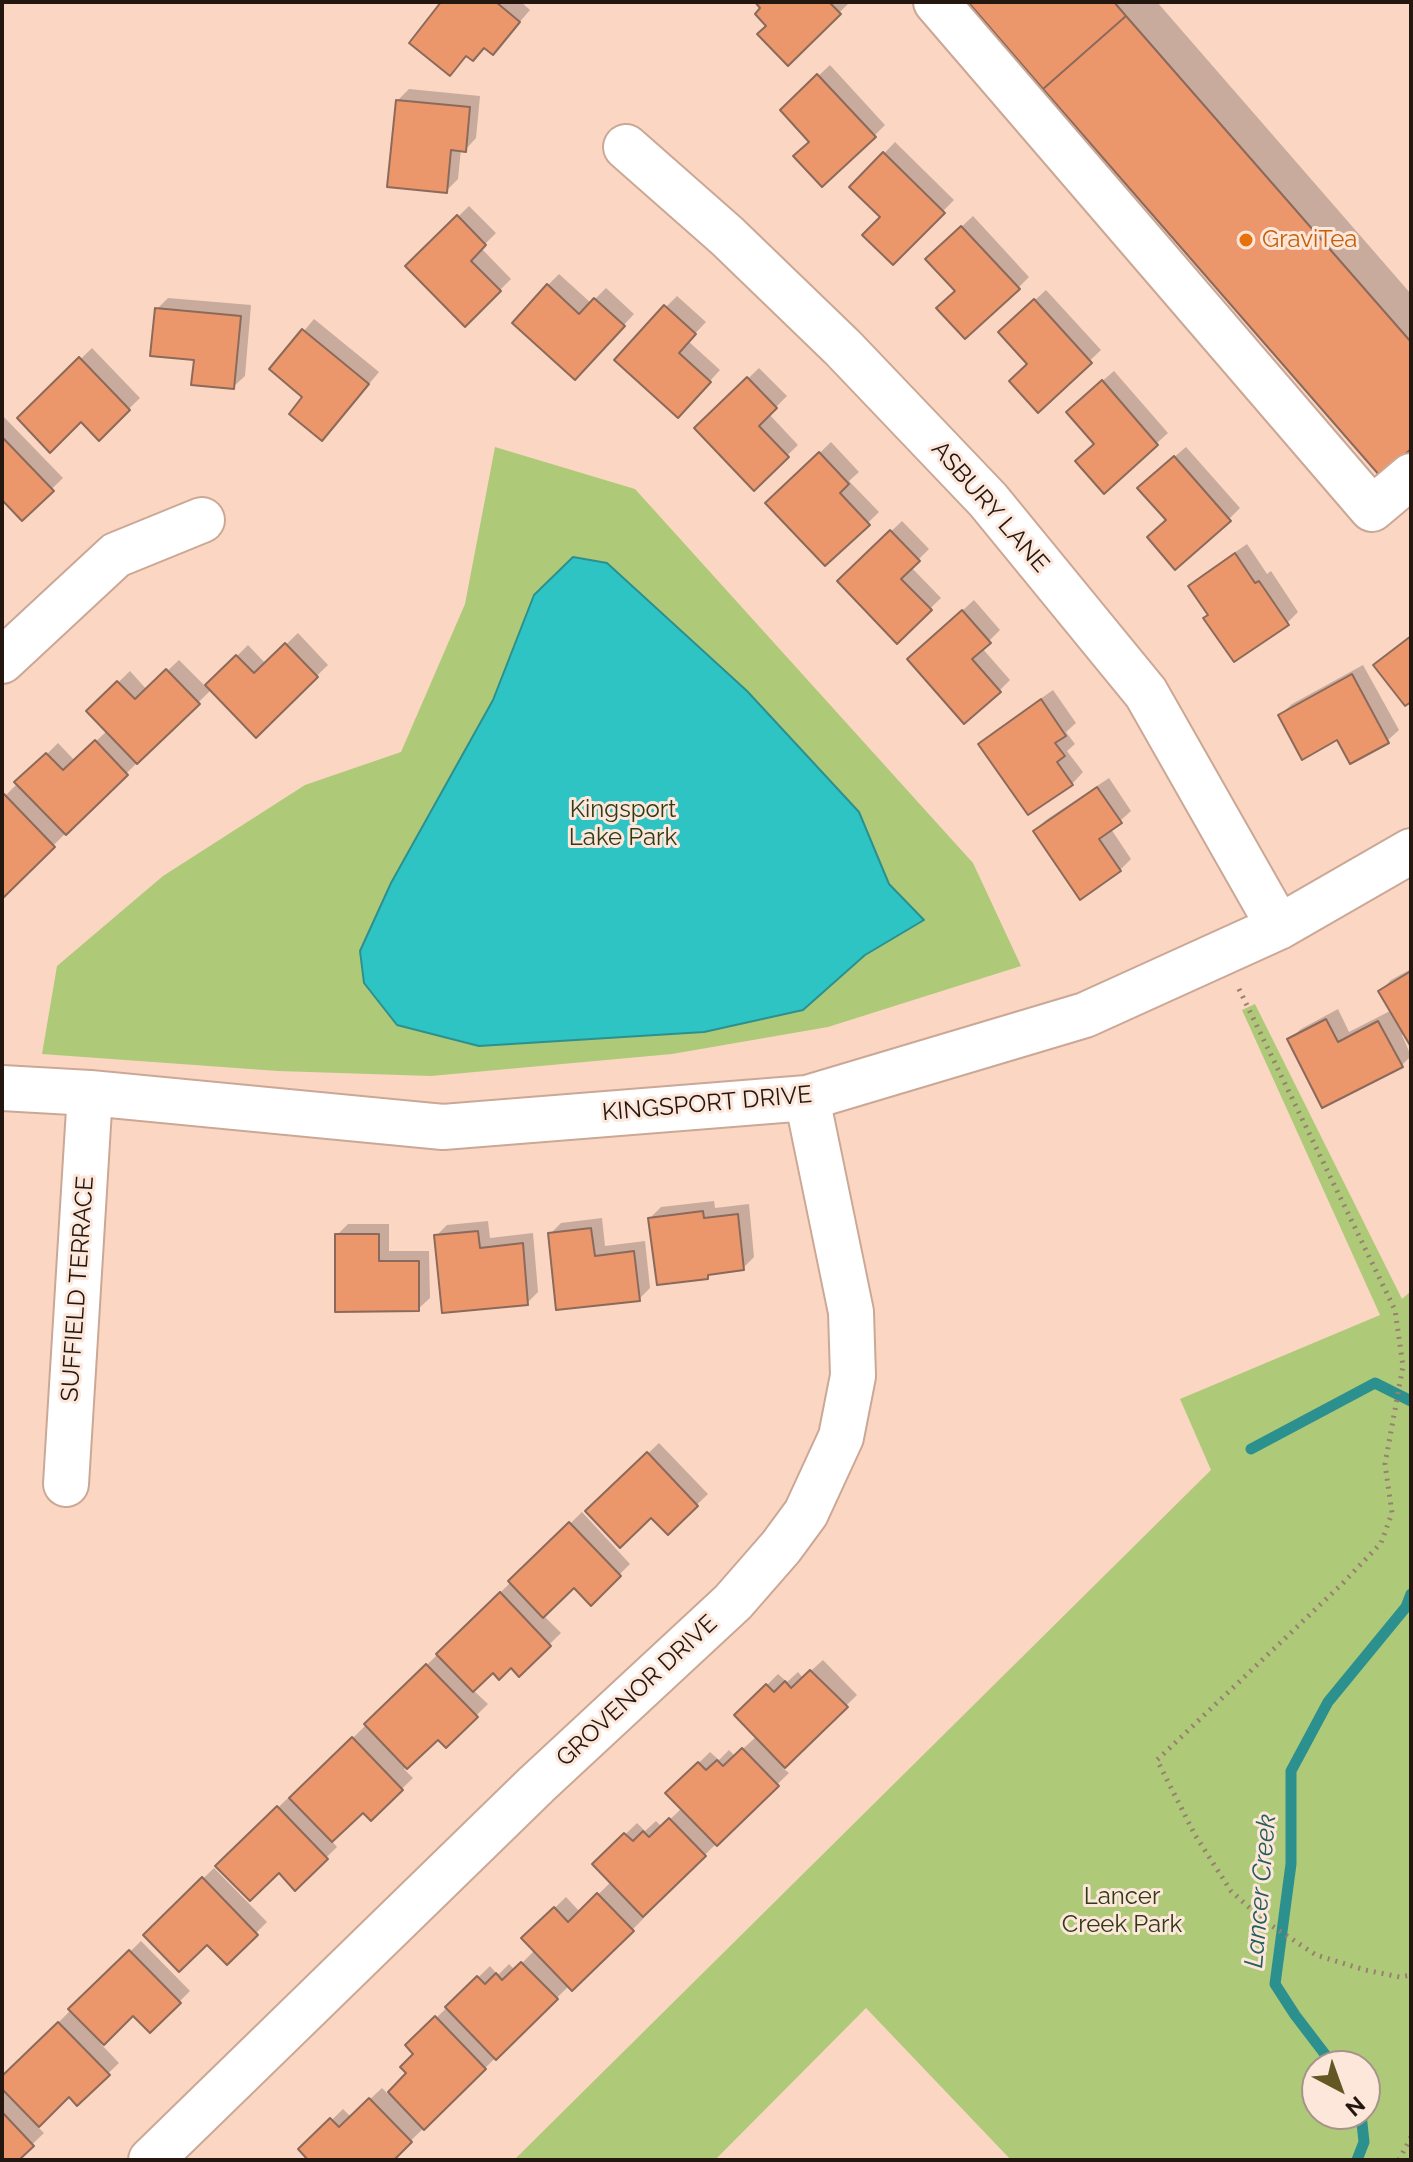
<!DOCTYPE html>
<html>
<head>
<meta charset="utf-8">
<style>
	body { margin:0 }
	#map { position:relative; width:1413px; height:2162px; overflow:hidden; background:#fbd6c3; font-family:Raleway,sans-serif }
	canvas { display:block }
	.frame { position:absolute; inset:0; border:4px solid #241710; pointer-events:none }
	.north { position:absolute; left:1301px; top:2050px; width:80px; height:80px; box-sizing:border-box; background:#fde7db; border:2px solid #a6948a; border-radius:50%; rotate:139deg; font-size:22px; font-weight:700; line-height:32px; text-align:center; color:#241710 }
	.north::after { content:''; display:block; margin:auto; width:28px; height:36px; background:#635824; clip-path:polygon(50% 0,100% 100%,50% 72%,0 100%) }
</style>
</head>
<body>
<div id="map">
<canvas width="1413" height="2162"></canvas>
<div class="frame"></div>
<div class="north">N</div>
</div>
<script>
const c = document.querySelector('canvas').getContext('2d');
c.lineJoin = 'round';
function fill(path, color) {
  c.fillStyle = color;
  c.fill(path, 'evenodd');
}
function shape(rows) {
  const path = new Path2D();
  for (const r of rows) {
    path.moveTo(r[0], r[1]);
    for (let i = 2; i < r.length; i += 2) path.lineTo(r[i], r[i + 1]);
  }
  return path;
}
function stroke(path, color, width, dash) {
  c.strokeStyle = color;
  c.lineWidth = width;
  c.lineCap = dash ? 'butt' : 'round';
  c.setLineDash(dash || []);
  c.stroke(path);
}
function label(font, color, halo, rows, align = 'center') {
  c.font = font + ' Raleway,sans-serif';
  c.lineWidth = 6;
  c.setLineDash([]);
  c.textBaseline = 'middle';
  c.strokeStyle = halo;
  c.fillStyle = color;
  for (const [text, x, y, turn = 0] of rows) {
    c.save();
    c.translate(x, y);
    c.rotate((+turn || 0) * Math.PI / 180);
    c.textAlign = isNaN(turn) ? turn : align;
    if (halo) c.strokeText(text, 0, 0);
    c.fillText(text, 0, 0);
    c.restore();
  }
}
fill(shape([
	[495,447,635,489,973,863,1021,966,828,1027,672,1054,431,1076,278,1071,42,1054,57,966,163,876,305,785,401,752,465,604],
	[1255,1004,1402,1299,1411,1291,1411,2160,1011,2160,866,2008,715,2160,514,2160,1211,1470,1180,1399,1380,1315,1242,1010],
	[1317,2066,1365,2066,1365,2114,1317,2114]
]), '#aeca79');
const water = shape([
	[573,557,607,563,747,691,859,812,889,884,924,920,865,955,803,1010,704,1032,479,1046,397,1025,364,983,360,951,391,883,493,700,534,595,573,557]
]);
fill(water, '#2fc4c4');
stroke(water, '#2c908e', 2);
fill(shape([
	[444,2,521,2,530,10,493,53,484,46,468,54,450,74],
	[758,2,850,2,788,63,769,25,763,8],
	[972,2,1157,2,1411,294,1411,446],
	[830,65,885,125,874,136,812,141,782,110],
	[409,89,480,96,476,138,465,150,461,149,458,179,446,191,398,100],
	[895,142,954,200,893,262,883,217,852,187],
	[469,206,496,233,481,248,511,279,465,325,408,266],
	[973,216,1029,277,1018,288,957,290,939,248],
	[559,274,591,303,606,288,634,314,586,366,548,285],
	[1046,290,1101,350,1038,410,1030,364,1012,321],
	[677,296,706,322,688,341,720,370,689,404,666,307],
	[168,298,251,305,245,376,233,387,196,358,157,309],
	[314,319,379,372,333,427,305,397,272,369],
	[92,348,140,398,99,438,81,419,20,418],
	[759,368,787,396,769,414,798,445,754,488,697,428],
	[1114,371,1168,433,1104,491,1096,444,1079,401],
	[2,415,63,478,22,518,2,498],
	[831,442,859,472,849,481,879,512,826,564,768,503],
	[1186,447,1240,508,1229,519,1168,520,1151,477],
	[902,521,929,549,911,567,941,598,897,641,839,581],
	[1247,544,1267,574,1271,571,1298,612,1287,623,1210,614,1191,586,1202,575],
	[974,600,1000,630,982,648,1010,680,999,691,921,648],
	[298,633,328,665,256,735,212,689,2,896,2,799,58,743,75,761,108,730,89,711,130,671,147,690,179,660,206,687,248,645,266,664],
	[1363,665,1399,730,1387,741,1337,738,1280,715,1292,704],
	[1053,690,1076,723,1066,732,1075,744,1067,751,1083,772,1072,784,981,744,992,733],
	[1109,778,1131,811,1111,829,1131,859,1120,870,1035,831,1046,820],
	[1411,969,1411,1043,1405,1033,1402,1035,1411,1056,1401,1066,1289,1040,1301,1029,1338,1009,1349,1032,1392,1010,1380,991,1391,980],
	[714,1201,715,1208,749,1204,754,1257,743,1268,712,1272,707,1277,650,1218,661,1207],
	[602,1218,605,1246,645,1241,650,1288,639,1299,550,1234,561,1223],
	[488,1221,490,1238,533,1233,538,1292,527,1303,436,1236,447,1225],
	[348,1224,389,1224,389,1251,429,1251,430,1298,418,1309,337,1235],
	[659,1443,708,1494,668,1533,651,1516,588,1511],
	[582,1512,630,1564,591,1603,574,1585,543,1615,561,1633,519,1674,511,1666,493,1670,473,1690,488,1704,446,1745,438,1737,404,1769,413,1778,371,1819,363,1810,331,1840,337,1847,295,1888,279,1871,218,1866,289,1797,291,1799],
	[823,1660,857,1695,783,1768,789,1773,642,1916,644,1918,633,1929,573,1988,570,1985,391,2160,311,2160,301,2150,343,2109,351,2117,382,2088,388,2094,409,2073,416,2054,408,2045,490,1966,498,1975,509,1964,515,1970,535,1950,524,1938,566,1897,580,1912,611,1882,595,1864,637,1823,645,1831,656,1821,662,1827,682,1808,668,1793,710,1752,719,1760,729,1750,735,1756,757,1736,737,1715,778,1674,787,1682,798,1672,803,1678],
	[214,1868,267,1922,227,1962,208,1942,145,1935],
	[141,1941,190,1991,150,2031,133,2013,101,2044,119,2063,77,2103,69,2094,37,2126,44,2133,16,2160,2,2160,2,2078]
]), '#0003');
stroke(shape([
	[1251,1449,1375,1383,1411,1401],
	[1334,2066,1295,2015,1275,1984,1291,1864,1291,1771,1328,1702,1406,1607,1411,1594],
	[1357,2160,1364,2142,1361,2114]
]), '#2c908e', 11);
const building = shape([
	[441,2,496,2,520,22,493,55,484,48,473,61,466,56,450,76,409,43,441,2],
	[755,2,829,2,841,14,788,66,757,34,766,26,755,14,760,8,755,2],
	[968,2,1114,2,1126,16,1043,89,968,2],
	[1126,16,1411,342,1411,449,1380,476,1043,89,1126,16],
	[817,74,876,137,822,187,793,156,809,142,780,110,817,74],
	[396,100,470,107,466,152,451,150,447,193,387,187,396,100],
	[883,152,945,213,893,265,862,235,880,217,849,187,883,152],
	[457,215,486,245,471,261,501,291,465,327,405,266,457,215],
	[961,226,1020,289,965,339,936,308,955,291,925,259,961,226],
	[547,284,579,314,594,298,625,326,575,380,512,323,547,284],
	[1034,299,1092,363,1038,413,1009,381,1027,364,998,332,1034,299],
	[664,305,696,334,679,353,711,382,678,418,614,360,664,305],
	[155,308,241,316,234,389,191,385,194,360,150,356,155,308],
	[302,329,369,384,322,441,289,414,302,397,269,369,302,329],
	[79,357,130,410,99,441,81,422,50,453,17,418,79,357],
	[747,377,777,408,759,426,789,457,754,491,694,428,747,377],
	[1102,380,1158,445,1104,494,1075,461,1094,444,1066,412,1102,380],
	[2,437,54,491,22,521,2,500,2,437],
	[819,452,849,484,840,493,870,525,825,566,765,503,819,452],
	[1174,456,1231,521,1175,570,1147,537,1166,520,1137,488,1174,456],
	[890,530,920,561,901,579,932,610,897,644,837,581,890,530],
	[1235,553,1255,583,1259,581,1289,625,1234,662,1203,618,1208,615,1188,586,1235,553],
	[962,610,991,643,972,659,1001,692,964,724,907,659,962,610],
	[1411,636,1411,702,1405,706,1373,665,1411,636],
	[285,643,318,677,256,738,205,685,236,655,254,673,285,643],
	[166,669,200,704,137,764,86,711,117,681,135,699,166,669],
	[1352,674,1389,743,1350,764,1337,740,1302,760,1278,715,1352,674],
	[1041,699,1066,736,1055,743,1065,756,1057,762,1073,785,1028,815,978,744,1041,699],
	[95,740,128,775,66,835,14,782,46,753,63,770,95,740],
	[1097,787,1122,823,1099,839,1121,871,1080,900,1033,831,1097,787],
	[4,794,55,847,2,899,2,797,4,794],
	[1411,971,1411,1047,1378,991,1411,971],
	[1326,1019,1338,1042,1378,1021,1403,1067,1322,1108,1287,1039,1326,1019],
	[703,1211,704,1218,738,1214,744,1270,708,1275,708,1279,657,1285,648,1218,703,1211],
	[591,1228,595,1256,634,1251,640,1301,556,1310,548,1233,591,1228],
	[478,1231,480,1248,523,1243,528,1305,442,1313,434,1235,478,1231],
	[335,1234,379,1234,379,1261,419,1261,419,1311,335,1312,335,1234],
	[647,1452,698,1506,668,1535,651,1518,620,1548,585,1511,647,1452],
	[569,1522,621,1576,591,1606,574,1588,543,1618,508,1581,569,1522],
	[500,1592,551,1646,519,1677,511,1668,499,1680,493,1673,473,1692,436,1654,500,1592],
	[426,1664,478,1717,446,1748,438,1740,407,1769,364,1724,426,1664],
	[810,1670,848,1707,785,1768,734,1715,766,1684,774,1692,785,1681,791,1688,810,1670],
	[352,1737,403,1790,371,1821,363,1813,332,1842,289,1798,352,1737],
	[742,1748,779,1786,717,1846,665,1793,698,1762,706,1770,717,1760,723,1766,742,1748],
	[277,1806,328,1859,295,1891,279,1873,250,1901,215,1866,277,1806],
	[669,1818,706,1856,643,1917,592,1864,624,1833,633,1841,643,1831,649,1837,669,1818],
	[202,1877,258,1935,227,1965,207,1945,179,1972,143,1935,202,1877],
	[597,1893,634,1931,572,1991,521,1938,554,1907,568,1922,597,1893],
	[129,1950,181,2003,150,2033,133,2016,104,2045,68,2009,129,1950],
	[521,1962,558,1999,496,2060,445,2007,477,1976,485,1984,496,1973,502,1980,521,1962],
	[435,2016,486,2069,424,2130,388,2092,406,2073,400,2067,413,2054,405,2045,435,2016],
	[58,2022,110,2075,77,2106,69,2097,39,2127,2,2089,2,2076,58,2022],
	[369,2098,412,2142,394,2160,308,2160,298,2149,330,2118,339,2127,369,2098],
	[2,2112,34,2146,19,2160,2,2160,2,2112]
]);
fill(building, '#ec966c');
stroke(building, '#8b6a5b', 2);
const minor = shape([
	[936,2,1372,509,1411,476],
	[626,147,727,236,843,348,988,500,1146,693,1279,927],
	[2,661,116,555,202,520],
	[2,1088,90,1093,443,1127,807,1098,1085,1015,1279,927,1411,851],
	[66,1484,90,1093],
	[151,2160,537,1784,733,1602,781,1547,806,1513,841,1437,853,1376,851,1312,807,1098]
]);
stroke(minor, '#cba896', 48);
stroke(shape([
	[1239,989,1395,1310,1403,1366,1385,1464,1392,1513,1381,1543,1342,1584,1157,1760,1195,1835,1231,1891,1263,1920,1316,1955,1365,1970,1400,1977,1411,1975],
	[1399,2160,1411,2137]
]), '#997f71', 5, [2, 6]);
stroke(minor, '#fff', 44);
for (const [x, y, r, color] of [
	[1246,240,8,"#e8710a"]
]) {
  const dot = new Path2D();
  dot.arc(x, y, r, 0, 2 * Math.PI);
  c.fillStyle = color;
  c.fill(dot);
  stroke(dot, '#fde7db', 3);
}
label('24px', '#c56008', '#fde7db', [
	["GraviTea",1262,240]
], 'left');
label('24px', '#241710', '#fde7db', [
	["ASBURY LANE",990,507,49],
	["KINGSPORT DRIVE",707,1104,-5],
	["SUFFIELD TERRACE",78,1289,-86],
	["GROVENOR DRIVE",637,1691,-43]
]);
label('24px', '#2f3b17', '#fde7db', [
	["Kingsport",623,810],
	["Lake Park",623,838],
	["Lancer",1122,1897],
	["Creek Park",1122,1925]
]);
label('italic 26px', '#235d5d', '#fde7db', [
	["Lancer Creek",1261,1891,-85]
]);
</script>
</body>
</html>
